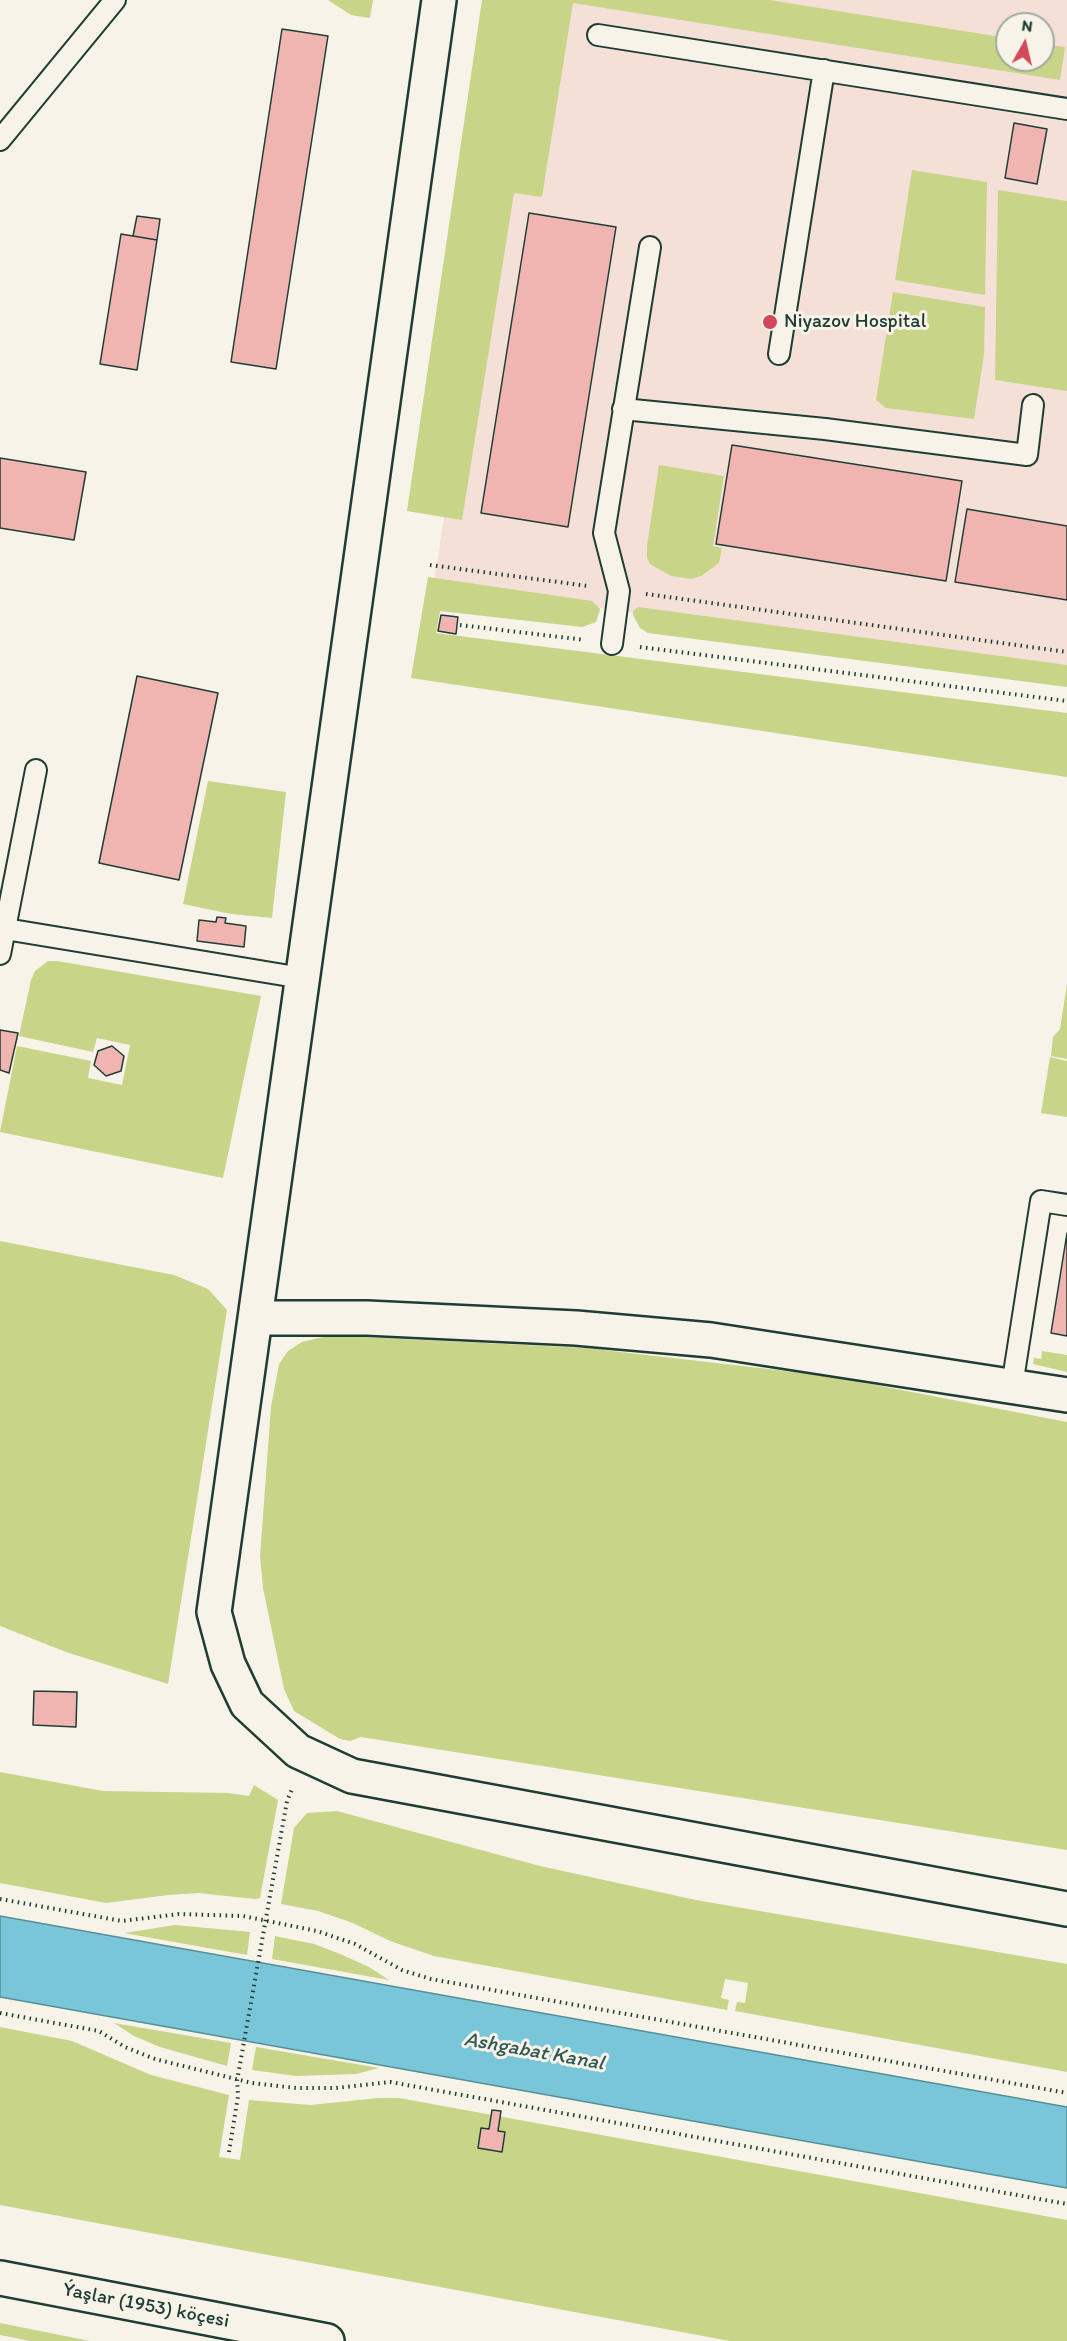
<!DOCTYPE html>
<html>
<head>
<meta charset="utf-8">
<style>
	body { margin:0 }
	#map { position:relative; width:1067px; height:2341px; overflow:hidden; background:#f7f3e8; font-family:Itim,sans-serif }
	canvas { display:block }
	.north { position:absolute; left:995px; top:12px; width:60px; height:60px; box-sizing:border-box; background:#f7f3e8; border:2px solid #a1aaa0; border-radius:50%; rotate:8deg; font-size:16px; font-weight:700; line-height:24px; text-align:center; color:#1f3d34 }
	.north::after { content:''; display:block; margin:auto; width:21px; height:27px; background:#d1495b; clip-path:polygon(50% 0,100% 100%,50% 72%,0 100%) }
</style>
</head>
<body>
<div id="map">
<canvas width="1067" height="2341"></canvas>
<div class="north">N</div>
</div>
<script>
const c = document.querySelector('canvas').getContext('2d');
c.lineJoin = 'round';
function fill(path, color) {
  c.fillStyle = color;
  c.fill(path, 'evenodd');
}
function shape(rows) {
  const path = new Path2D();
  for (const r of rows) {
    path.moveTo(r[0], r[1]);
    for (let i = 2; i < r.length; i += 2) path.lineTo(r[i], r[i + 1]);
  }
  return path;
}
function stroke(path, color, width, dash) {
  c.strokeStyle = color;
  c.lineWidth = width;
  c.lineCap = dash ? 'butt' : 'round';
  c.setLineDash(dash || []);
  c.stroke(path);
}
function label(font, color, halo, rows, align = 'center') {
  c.font = font + ' Itim,sans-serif';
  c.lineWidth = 6;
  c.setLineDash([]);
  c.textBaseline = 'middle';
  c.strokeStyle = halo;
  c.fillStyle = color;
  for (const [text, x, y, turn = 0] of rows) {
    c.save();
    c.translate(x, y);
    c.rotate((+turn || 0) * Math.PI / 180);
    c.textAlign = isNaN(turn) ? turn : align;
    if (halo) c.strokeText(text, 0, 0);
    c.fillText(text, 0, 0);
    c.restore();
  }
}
fill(shape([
	[522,0,1067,0,1067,677,434,583],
	[1007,24,1043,24,1043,60,1007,60]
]), '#f5e0d8');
fill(shape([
	[328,0,373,0,370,18,351,15],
	[482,0,769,0,1007,38,1007,60,1043,60,1043,44,1065,47,1060,80,573,3,542,197,514,193,462,520,407,511],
	[912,170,987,182,985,295,895,280],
	[998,190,1067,201,1067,391,995,380],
	[893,292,985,307,984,355,974,419,886,408,876,400],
	[659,465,724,476,713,546,722,548,719,563,701,576,692,579,671,576,650,564,647,558,647,546],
	[428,577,592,601,600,609,596,622,582,627,440,611,436,633,1067,713,1067,777,411,678],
	[638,607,1067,665,1067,687,648,633,640,628,633,615,633,611],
	[208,781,286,792,272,918,231,914,183,904],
	[48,961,57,961,261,996,223,1178,0,1132,17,1046,91,1061,88,1078,122,1085,130,1045,97,1038,93,1052,19,1036,31,980,35,971],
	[1067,984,1067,1059,1051,1056,1053,1037,1060,1029],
	[1050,1057,1067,1061,1067,1117,1041,1113],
	[0,1241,174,1275,208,1289,227,1310,168,1684,66,1652,0,1626],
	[323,1337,362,1337,586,1348,829,1376,1067,1422,1067,1850,361,1737,350,1741,340,1739,294,1711,284,1689,263,1588,260,1556,271,1407,279,1364,288,1351,302,1342],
	[1042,1351,1067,1355,1067,1372,1033,1364,1034,1358,1041,1359],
	[0,1772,103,1791,228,1793,249,1796,254,1785,278,1800,260,1898,255,1899,198,1893,168,1895,106,1903,0,1883],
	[337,1811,540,1866,696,1900,1067,1964,1067,2072,735,2011,737,2002,745,2003,748,1983,725,1979,721,1998,729,2000,727,2010,434,1956,390,1941,353,1923,318,1911,281,1904,294,1828,307,1813],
	[175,1925,250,1932,247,1955,124,1933],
	[275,1936,314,1944,340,1954,369,1967,389,1980,272,1959],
	[114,2023,231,2043,227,2066,160,2047,134,2036],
	[0,2027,72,2041,151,2075,229,2095,219,2157,240,2160,249,2100,311,2105,378,2098,399,2098,1067,2220,1067,2341,730,2341,0,2205],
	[256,2047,379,2068,356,2074,296,2076,252,2070],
	[0,2323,90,2341,30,2341,0,2335]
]), '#c8d488');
const water = shape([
	[0,1916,1067,2107,1067,2188,0,1997,0,1916]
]);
fill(water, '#79c6d8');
stroke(water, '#558f96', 1.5);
const building = shape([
	[282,29,328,36,276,369,231,362,282,29],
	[1014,123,1047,129,1037,184,1005,178,1014,123],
	[529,213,616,227,568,527,481,513,529,213],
	[137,216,160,219,157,240,133,236,137,216],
	[121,234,157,240,137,370,100,364,121,234],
	[732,445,962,481,946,581,716,544,732,445],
	[0,458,86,472,74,540,0,528,0,458],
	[967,509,1067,526,1067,600,955,582,967,509],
	[441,615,458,617,456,634,438,631,441,615],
	[137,676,218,693,179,880,99,863,137,676],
	[217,917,226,918,225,923,246,926,244,947,197,941,199,920,216,922,217,917],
	[0,1030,18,1033,9,1073,0,1070,0,1030],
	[112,1046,124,1056,121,1071,106,1076,94,1065,98,1051,112,1046],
	[1067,1233,1067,1336,1051,1333,1067,1233],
	[34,1691,77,1692,76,1727,33,1725,34,1691],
	[492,2110,501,2111,498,2131,505,2132,502,2152,478,2148,481,2128,489,2129,492,2110]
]);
fill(building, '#f1b5b1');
stroke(building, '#1f3d34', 1.5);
const service = shape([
	[598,35,1067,109],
	[0,140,115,0],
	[779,354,824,70],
	[623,409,825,429,1027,455,1033,405],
	[612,644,619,591,604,533,650,247],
	[0,928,302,978],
	[0,954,36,770],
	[1012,1386,1041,1201,1067,1205]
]);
const minor = shape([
	[439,0,214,1612,228,1664,247,1704,298,1751,352,1776,1067,1909],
	[255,1318,367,1318,576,1328,711,1340,1067,1395],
	[0,2278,327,2341]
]);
stroke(service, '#1f3d34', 24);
stroke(minor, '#1f3d34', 38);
stroke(shape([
	[430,565,588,586],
	[646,594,1067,652],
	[460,625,585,640],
	[640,647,1067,701],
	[0,1899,122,1921,179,1914,243,1916,317,1931,355,1944,402,1970,431,1979,1067,2093],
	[0,2013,99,2031,125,2047,155,2059,252,2083,296,2088,336,2088,390,2082,1067,2204],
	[229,2152,238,2096,237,2081,263,1935,287,1801,293,1787]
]), '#1f3d34', 4, [1.5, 4.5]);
stroke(service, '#f7f3e8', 20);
stroke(minor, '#f7f3e8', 33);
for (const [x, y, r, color] of [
	[770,322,8,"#d1495b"]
]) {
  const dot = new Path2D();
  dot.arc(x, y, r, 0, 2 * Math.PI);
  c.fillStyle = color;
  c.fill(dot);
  stroke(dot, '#f7f3e8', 2);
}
label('20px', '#1f3d34', '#f7f3e8', [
	["Niyazov Hospital",784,322]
], 'left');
label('20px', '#1f3d34', '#f7f3e8', [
	["Ýaşlar (1953) köçesi",146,2306,11]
]);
label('italic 21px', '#315855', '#f7f3e8', [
	["Ashgabat Kanal",534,2052,10]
]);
</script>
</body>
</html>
